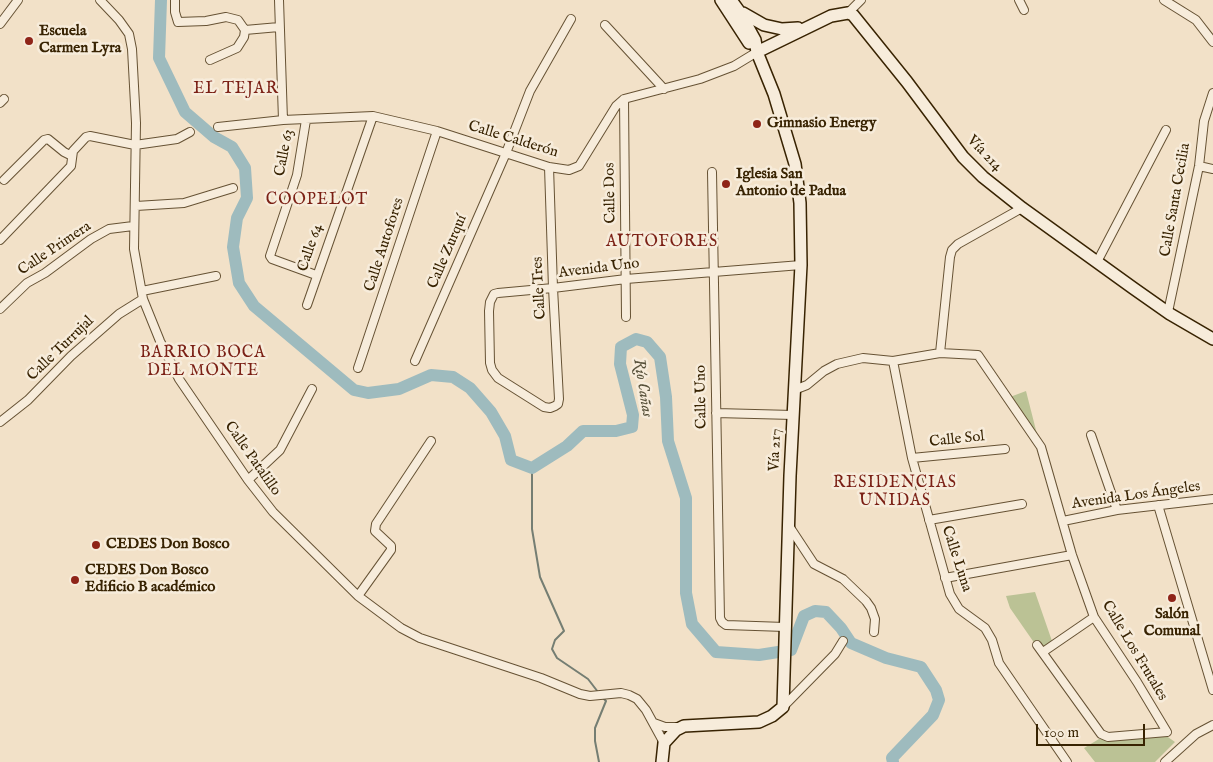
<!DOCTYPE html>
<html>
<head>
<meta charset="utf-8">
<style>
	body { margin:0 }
	#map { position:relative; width:1213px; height:762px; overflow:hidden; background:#f2e1c8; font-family:"IM FELL English",serif }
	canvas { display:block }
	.scale { position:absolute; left:1036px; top:724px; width:109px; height:22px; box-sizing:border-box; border:2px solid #382302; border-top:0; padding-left:6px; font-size:15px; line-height:18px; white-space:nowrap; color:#382302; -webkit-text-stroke:4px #f7ecdb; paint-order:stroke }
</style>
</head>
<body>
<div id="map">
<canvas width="1213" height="762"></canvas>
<div class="scale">100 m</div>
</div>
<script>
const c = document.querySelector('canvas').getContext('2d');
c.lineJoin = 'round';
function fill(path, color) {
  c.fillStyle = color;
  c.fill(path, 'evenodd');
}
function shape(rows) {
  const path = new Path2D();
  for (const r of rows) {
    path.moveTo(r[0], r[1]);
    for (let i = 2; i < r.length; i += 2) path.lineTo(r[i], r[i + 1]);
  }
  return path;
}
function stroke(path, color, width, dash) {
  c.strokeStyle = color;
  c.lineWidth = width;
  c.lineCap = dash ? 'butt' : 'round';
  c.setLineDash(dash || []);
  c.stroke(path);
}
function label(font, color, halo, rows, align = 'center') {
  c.font = font + ' "IM FELL English",serif';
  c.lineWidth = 5;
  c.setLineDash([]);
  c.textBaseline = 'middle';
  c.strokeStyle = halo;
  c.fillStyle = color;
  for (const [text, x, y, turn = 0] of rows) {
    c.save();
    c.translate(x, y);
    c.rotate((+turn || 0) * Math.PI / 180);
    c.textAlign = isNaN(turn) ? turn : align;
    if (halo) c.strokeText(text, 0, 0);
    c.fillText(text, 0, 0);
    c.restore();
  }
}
fill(shape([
	[1026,391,1039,442,1010,397],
	[1035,592,1052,641,1043,649,1035,644,1010,608,1006,596],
	[1165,735,1175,742,1155,762,1095,762,1084,748,1099,739,1120,740]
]), '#bbc295');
stroke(shape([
	[532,468,532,529,540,577,564,631,555,640,552,649,557,658,588,679,598,692],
	[599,762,595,741,595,728,606,701,603,698]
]), '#757e73', 2);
stroke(shape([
	[161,0,159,58,185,112,214,137,232,147,245,168,247,198,237,218,233,247,239,283,254,306,354,390,368,393,399,389,431,375,453,377,470,388,491,412,505,436,511,460,532,468,567,446,583,431,616,431,632,427,633,415,620,364,621,347,636,339,647,342,660,357,666,397,668,441,686,498,686,593,692,624,716,652,759,655,791,650,804,616,815,611,826,612,841,628,851,643,886,658,921,667,936,690,939,700,933,715,892,758,893,762]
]), '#9ebbbe', 12);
const minor = shape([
	[100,0,119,20,129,34,132,49,136,123,134,249,143,299,160,341,179,379,248,480,273,512,358,596,401,628,420,638,541,678,580,694,590,696,621,693,629,695,637,699,646,710,664,743],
	[175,0,175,12,178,22,206,21,226,17,238,20,245,30,279,27],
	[279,0,283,120],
	[1019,0,1024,10],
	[1164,0,1196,20,1213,42],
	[848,13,861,0],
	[0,24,18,0],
	[605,25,664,89],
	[210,60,237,48,244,37,245,30],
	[624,99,626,317],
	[0,103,4,99],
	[306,120,297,175,270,256,272,259,316,275],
	[218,127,283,120,373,116,437,131,549,167,569,170,579,166,616,106,624,99,700,79,734,66,757,52],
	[1199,166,1213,169],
	[549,167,553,288,559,399,558,404,555,406,550,408,544,407,498,378,492,370,490,363,489,311,490,302,494,294,498,293,553,288,626,279,801,265],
	[712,172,720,618,722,622,726,625,785,627],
	[4,180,44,140,48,139,64,152,72,156],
	[136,206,184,203,233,188],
	[0,240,71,166,73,151,86,137,90,136,135,145,177,139,190,132],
	[1097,262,1166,130],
	[142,291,216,276],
	[307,305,373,116],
	[0,309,27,283,45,273,91,239,109,229,133,226],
	[1168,312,1199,166,1204,121,1213,93],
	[940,353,950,257,952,250,958,244,1022,208],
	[415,361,506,153,530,91,571,19],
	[893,361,912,458,950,594,959,609,985,628,992,640,999,663,1067,762],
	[358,368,437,131],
	[794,390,807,385,824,371,837,364,863,358,893,361,940,353,978,355,1041,447,1072,555,1094,617,1137,682,1167,732,1108,737,1101,734,1037,645],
	[716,413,793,415],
	[0,422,28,400,71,356,119,314,143,299],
	[1091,435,1117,510],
	[912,458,1005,449],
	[248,480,280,450,312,389],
	[1158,505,1213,690],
	[929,520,1022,504],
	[1063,521,1117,510,1213,499],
	[789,526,814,564,843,579,866,601,871,608,875,619,874,632],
	[945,578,1072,555],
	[358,596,391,550,391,546,375,531,376,524,431,441],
	[1043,652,1094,617],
	[783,707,835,654,843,641],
	[654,723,665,727,681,727],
	[1165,762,1196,734,1213,725]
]);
const secondary = shape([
	[721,0,749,43],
	[743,13,764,25,782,29,798,28],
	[757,52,831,16,848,13,853,15,907,82,963,157,983,177,1022,208,1133,288,1170,314,1213,339],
	[662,762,664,743,676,730,684,726,759,722,772,716,783,707,790,476,801,265,800,203,795,164,774,94,757,52,755,40,739,11,731,0]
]);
stroke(minor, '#665234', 10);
stroke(secondary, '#382302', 14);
stroke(minor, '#f7ecdb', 8);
stroke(secondary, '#f7ecdb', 11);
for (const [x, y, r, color] of [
	[29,41,5,"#8f2418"],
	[757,124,5,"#8f2418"],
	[726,184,5,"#8f2418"],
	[96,545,5,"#8f2418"],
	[75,580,5,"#8f2418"],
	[1172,598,5,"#8f2418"]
]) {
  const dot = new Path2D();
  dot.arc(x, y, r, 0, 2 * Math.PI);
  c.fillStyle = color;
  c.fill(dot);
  stroke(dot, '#f7ecdb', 2);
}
label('bold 15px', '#382302', '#f7ecdb', [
	["Escuela",39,32],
	["Carmen Lyra",39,49],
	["Gimnasio Energy",767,124],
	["Iglesia San",736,175],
	["Antonio de Padua",736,192],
	["CEDES Don Bosco",106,545],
	["CEDES Don Bosco",85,571],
	["Edificio B académico",85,588],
	["Salón",1172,615,"center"],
	["Comunal",1172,632,"center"]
], 'left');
label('15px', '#382302', '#f7ecdb', [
	["Calle Calderón",513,140,17],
	["Calle 63",285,153,-79],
	["Vía 214",984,154,46],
	["Calle Dos",611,193,-91],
	["Calle Santa Cecilia",1176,200,-80],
	["Calle Autofores",385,245,-72],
	["Calle 64",311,248,-71],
	["Calle Primera",55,249,-34],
	["Calle Zurquí",448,252,-67],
	["Avenida Uno",599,269,-7],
	["Calle Tres",540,288,-93],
	["Calle Turrujal",61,349,-44],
	["Calle Uno",702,397,-91],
	["Calle Sol",957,440,-6],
	["Vía 217",776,450,-87],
	["Calle Patalillo",252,459,55],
	["Avenida Los Ángeles",1136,496,-8],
	["Calle Luna",956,559,72],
	["Calle Los Frutales",1134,651,59]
]);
c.letterSpacing = '1px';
label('16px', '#7a1f14', '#f7ecdb', [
	["EL TEJAR",236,90],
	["COOPELOT",317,201],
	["AUTOFORES",662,243],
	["BARRIO BOCA",203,354],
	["DEL MONTE",203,372],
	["RESIDENCIAS",895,484],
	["UNIDAS",895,502]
]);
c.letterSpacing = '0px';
label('italic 16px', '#57513a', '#f7ecdb', [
	["Río Cañas",642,388,81]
]);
</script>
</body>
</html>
